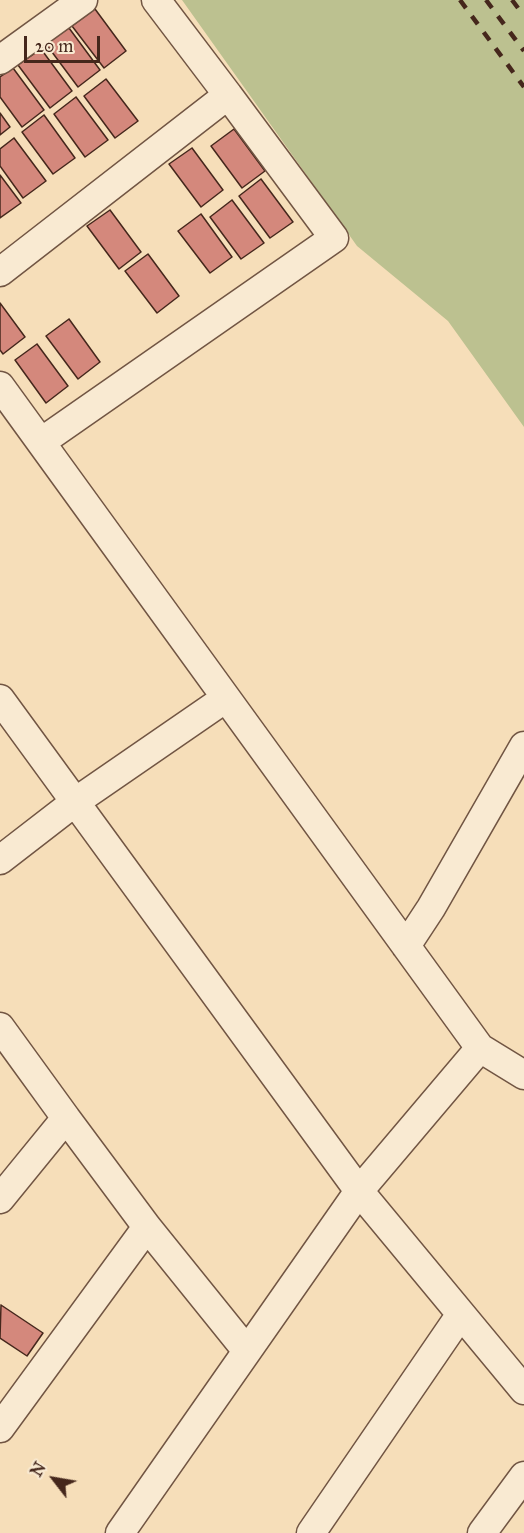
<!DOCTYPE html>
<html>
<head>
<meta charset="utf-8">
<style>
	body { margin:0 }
	#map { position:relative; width:524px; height:1533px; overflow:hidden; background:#f6deb9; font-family:"IM FELL Great Primer",serif }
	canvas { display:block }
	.north { position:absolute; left:24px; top:1449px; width:60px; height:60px; -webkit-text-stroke:4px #f9ead2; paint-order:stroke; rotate:301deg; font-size:16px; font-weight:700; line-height:24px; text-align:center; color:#45271c }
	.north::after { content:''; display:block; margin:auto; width:21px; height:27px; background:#45271c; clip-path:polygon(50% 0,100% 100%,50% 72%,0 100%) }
	.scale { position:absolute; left:24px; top:36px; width:76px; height:27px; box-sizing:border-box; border:3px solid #45271c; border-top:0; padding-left:8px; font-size:18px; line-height:21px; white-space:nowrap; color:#45271c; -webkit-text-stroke:4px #f9ead2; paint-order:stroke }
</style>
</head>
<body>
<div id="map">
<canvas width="524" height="1533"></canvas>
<div class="north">N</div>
<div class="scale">20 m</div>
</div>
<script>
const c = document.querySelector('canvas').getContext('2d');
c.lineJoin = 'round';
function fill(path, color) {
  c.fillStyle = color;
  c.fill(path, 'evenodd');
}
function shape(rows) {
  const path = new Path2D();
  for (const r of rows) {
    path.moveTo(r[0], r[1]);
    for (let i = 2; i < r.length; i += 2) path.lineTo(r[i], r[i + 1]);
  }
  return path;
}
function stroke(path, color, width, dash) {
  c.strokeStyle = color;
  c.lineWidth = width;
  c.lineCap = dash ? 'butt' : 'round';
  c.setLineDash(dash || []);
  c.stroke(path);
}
fill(shape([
	[182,0,524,0,524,427,448,321,357,246]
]), '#bcc190');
const building = shape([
	[95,9,126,51,104,68,72,26,95,9],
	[69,28,100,70,78,87,46,44,69,28],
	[41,49,72,91,50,108,18,65,41,49],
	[13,68,44,110,22,127,0,97,0,77,13,68],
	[106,79,138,121,115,138,84,96,106,79],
	[76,97,108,140,85,157,54,114,76,97],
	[0,113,10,127,0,135,0,113],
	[44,115,75,158,53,174,22,132,44,115],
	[234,129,265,171,242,188,211,146,234,129],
	[14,138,46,181,23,198,0,166,0,149,14,138],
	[192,148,223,190,201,207,169,164,192,148],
	[0,175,21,203,0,218,0,175],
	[261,179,293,222,270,238,239,196,261,179],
	[232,200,264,243,241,259,210,217,232,200],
	[110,210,141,252,119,269,87,226,110,210],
	[201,214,232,257,210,273,178,231,201,214],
	[148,254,179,296,157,313,125,271,148,254],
	[0,303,25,337,3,354,0,350,0,303],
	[69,319,100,362,78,379,46,336,69,319],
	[37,344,68,386,46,403,15,360,37,344],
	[1,1305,43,1333,27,1356,0,1338,1,1305]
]);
fill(building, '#d4887c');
stroke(building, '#45271c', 1.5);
const street = shape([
	[0,60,83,0],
	[0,272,228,95,156,0],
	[0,386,480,1048,359,1191,524,1390],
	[41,442,334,238,228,95],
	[0,699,359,1191,120,1533],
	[0,860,75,802,226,698],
	[406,946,431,908,524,746],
	[0,1027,66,1118],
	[480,1048,524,1075],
	[0,1199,66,1118,147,1227,247,1351],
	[0,1428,147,1227],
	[311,1533,461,1314],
	[482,1533,524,1476]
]);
stroke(street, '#715543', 31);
stroke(street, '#f9ead2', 28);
stroke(shape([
	[460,0,524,87],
	[486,0,524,51],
	[512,0,524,16]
]), '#45271c', 4.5, [10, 10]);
</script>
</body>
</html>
